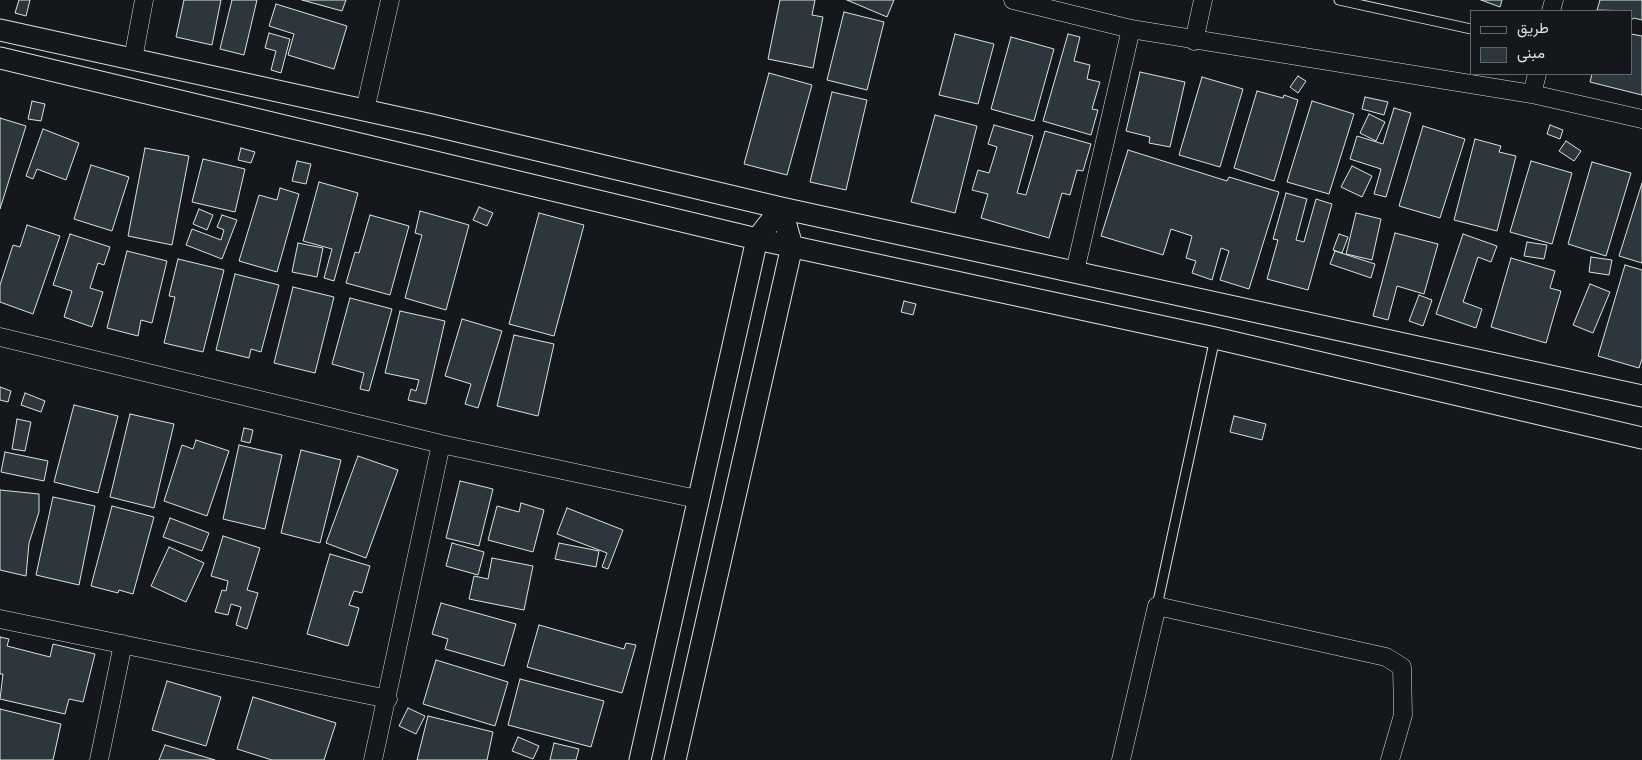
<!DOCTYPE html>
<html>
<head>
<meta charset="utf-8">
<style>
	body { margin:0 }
	#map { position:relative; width:1642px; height:760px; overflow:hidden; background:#14181c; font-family:"Work Sans",Vazirmatn,sans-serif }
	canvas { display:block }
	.legend { position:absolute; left:1470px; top:10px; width:162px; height:65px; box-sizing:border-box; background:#14181c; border:1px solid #626a69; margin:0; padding:6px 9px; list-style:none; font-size:15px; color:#d8e6dc }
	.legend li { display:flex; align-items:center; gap:10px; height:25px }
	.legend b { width:25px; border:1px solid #626a69 }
</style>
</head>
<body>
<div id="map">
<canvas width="1642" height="760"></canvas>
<ul class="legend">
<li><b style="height:6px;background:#14181c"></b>طريق</li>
<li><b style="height:14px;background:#2c363c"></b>مبنى</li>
</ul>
</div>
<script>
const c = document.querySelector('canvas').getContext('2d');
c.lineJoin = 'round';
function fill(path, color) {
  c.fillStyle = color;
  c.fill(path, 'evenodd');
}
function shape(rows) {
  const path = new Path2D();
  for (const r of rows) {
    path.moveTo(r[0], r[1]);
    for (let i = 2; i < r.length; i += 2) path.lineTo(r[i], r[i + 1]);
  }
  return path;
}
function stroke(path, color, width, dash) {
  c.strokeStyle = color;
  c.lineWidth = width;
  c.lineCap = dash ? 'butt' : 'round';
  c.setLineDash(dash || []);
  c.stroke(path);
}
const building = shape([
	[19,0,30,0,26,16,15,13,19,0],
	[184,0,221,0,212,45,176,37,184,0],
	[232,0,257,0,244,55,220,49,232,0],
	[302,0,346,0,342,11,302,0],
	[780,0,815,0,812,15,823,17,813,68,768,59,780,0],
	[847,0,894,0,887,17,847,0],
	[1481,0,1502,0,1500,7,1481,0],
	[1600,0,1642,0,1642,20,1634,18,1631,20,1631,11,1597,10,1600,0],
	[276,4,347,26,334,69,288,55,294,34,269,26,276,4],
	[844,12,884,22,867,90,827,80,844,12],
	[269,33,290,39,281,73,271,70,276,51,265,48,269,33],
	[955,34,994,44,978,104,939,95,955,34],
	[1068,34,1080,37,1074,61,1090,65,1087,79,1100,82,1092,109,1098,110,1091,135,1043,121,1068,34],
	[1631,34,1642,36,1642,95,1590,82,1592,74,1631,74,1631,34],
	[1011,37,1054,49,1034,121,991,109,1011,37],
	[1140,72,1185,82,1170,147,1149,143,1150,137,1126,131,1140,72],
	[769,73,812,85,787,175,744,164,769,73],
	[1298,76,1306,81,1298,93,1290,87,1298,76],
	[1202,77,1243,89,1220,167,1179,155,1202,77],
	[1257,91,1283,98,1284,95,1298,100,1274,181,1234,168,1257,91],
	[832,92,867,100,846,190,810,182,832,92],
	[1365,97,1388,102,1384,115,1362,109,1365,97],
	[32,101,45,104,41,121,28,119,32,101],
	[1312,101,1354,114,1329,194,1287,182,1312,101],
	[1394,108,1411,113,1386,197,1374,194,1381,169,1350,159,1357,136,1383,144,1394,108],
	[1369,114,1385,122,1376,141,1360,133,1369,114],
	[935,115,977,126,955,213,911,202,935,115],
	[0,118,26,126,0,209,0,118],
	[994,125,1033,136,1017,193,1026,195,1045,131,1091,144,1083,171,1077,170,1070,195,1062,193,1049,238,981,218,988,194,972,190,978,170,989,173,997,147,988,144,994,125],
	[1550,125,1563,130,1560,139,1547,134,1550,125],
	[1423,126,1465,139,1440,218,1399,206,1423,126],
	[43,129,79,143,66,180,37,169,33,179,26,176,43,129],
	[1475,139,1501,146,1499,152,1516,156,1497,231,1454,220,1475,139],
	[1566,141,1581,151,1574,161,1559,151,1566,141],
	[145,148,189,156,172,245,128,236,145,148],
	[241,148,255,152,251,163,238,160,241,148],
	[1128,150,1227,181,1229,177,1279,192,1249,289,1220,280,1229,251,1221,248,1212,280,1192,273,1196,261,1186,258,1192,236,1171,229,1163,255,1101,236,1128,150],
	[203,159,245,169,235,212,192,202,203,159],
	[297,161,311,164,306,184,292,181,297,161],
	[1531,161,1572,173,1552,244,1510,232,1531,161],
	[1592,162,1631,173,1606,256,1568,244,1592,162],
	[91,165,129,177,112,231,74,219,91,165],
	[1352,166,1372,176,1362,197,1341,187,1352,166],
	[319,182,358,193,334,281,324,278,332,249,303,241,319,182],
	[1642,183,1642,263,1619,256,1642,183],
	[280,188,299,194,277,272,239,261,259,195,277,200,280,188],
	[1286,193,1307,199,1296,240,1304,242,1316,199,1332,204,1308,290,1267,279,1278,240,1273,239,1286,193],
	[479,207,493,213,487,226,473,220,479,207],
	[199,209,213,215,207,230,193,224,199,209],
	[420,211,469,225,446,310,405,298,422,235,415,233,420,211],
	[539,213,584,225,554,336,509,324,539,213],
	[1356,213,1381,219,1372,260,1346,254,1356,213],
	[222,215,237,220,222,259,186,245,192,229,221,240,224,230,217,227,222,215],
	[370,215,409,226,390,295,346,283,355,252,359,253,370,215],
	[27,225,60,236,33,314,0,302,0,285,13,245,20,247,27,225],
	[1395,233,1438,244,1424,294,1397,286,1388,320,1373,316,1395,233],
	[70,234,110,247,104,265,98,263,90,288,103,292,92,327,64,317,72,291,53,285,70,234],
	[1339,234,1348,237,1342,253,1333,250,1339,234],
	[1463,234,1497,246,1491,262,1478,257,1463,302,1482,309,1476,328,1436,314,1463,234],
	[1527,242,1547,245,1544,259,1524,256,1527,242],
	[298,243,323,248,317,277,292,272,298,243],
	[127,251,167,261,152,323,141,320,138,336,107,328,127,251],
	[1335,251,1375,264,1371,278,1330,264,1335,251],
	[1591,257,1612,260,1609,275,1589,272,1591,257],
	[1511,258,1555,271,1550,288,1561,291,1546,343,1491,327,1511,258],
	[178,259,224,270,203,352,164,343,175,297,169,296,178,259],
	[1625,265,1642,270,1642,359,1639,368,1598,356,1625,265],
	[235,274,279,285,261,352,251,349,249,358,216,350,235,274],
	[1590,284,1610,292,1593,333,1573,325,1590,284],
	[293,287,334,297,315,373,274,363,293,287],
	[1419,295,1432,300,1423,326,1409,321,1419,295],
	[350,298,392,309,369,391,360,389,364,373,332,364,350,298],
	[904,301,916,304,913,315,901,312,904,301],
	[400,311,445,321,426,404,408,400,411,389,416,391,419,380,385,373,400,311],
	[462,319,502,331,478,408,465,404,471,384,445,376,462,319],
	[514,335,554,344,538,416,497,406,514,335],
	[0,387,11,391,8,402,0,400,0,387],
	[25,393,45,401,41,412,21,405,25,393],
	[74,405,118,416,98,493,54,482,74,405],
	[130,414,174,424,154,508,110,497,130,414],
	[1234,416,1266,424,1262,440,1230,432,1234,416],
	[17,419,31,422,25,451,12,449,17,419],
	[244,428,253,430,250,443,241,441,244,428],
	[196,440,229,451,207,516,164,501,182,445,193,449,196,440],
	[239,445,282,455,265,529,223,519,239,445],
	[301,450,341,460,320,543,281,533,301,450],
	[5,452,48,461,44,481,1,472,5,452],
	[358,456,398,470,366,558,326,543,358,456],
	[460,481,493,489,479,546,446,538,460,481],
	[0,490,39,494,39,512,29,543,26,576,0,570,0,490],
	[53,497,95,506,79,585,36,575,53,497],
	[521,503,544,510,533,552,488,540,497,506,519,512,521,503],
	[112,506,154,517,133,594,119,590,118,593,91,586,112,506],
	[567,508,623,530,608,569,602,567,607,553,557,534,567,508],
	[170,518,209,533,202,551,163,537,170,518],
	[223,536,260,548,247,590,258,593,247,629,236,625,241,607,231,604,228,615,215,612,222,590,226,591,228,581,211,576,223,536],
	[452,543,484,552,478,575,446,566,452,543],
	[559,543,599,551,596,567,555,559,559,543],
	[169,547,204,563,186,602,151,586,169,547],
	[330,554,370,566,362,593,354,591,349,605,359,608,348,646,307,634,330,554],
	[492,558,533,566,524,610,469,599,474,576,488,579,492,558],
	[441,603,516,624,504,666,445,649,448,639,432,634,441,603],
	[539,625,624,649,626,643,636,645,622,693,527,667,539,625],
	[0,637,9,639,7,646,50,657,53,644,95,654,83,702,69,699,65,714,0,699,3,674,0,674,0,637],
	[436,660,508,682,495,726,423,704,436,660],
	[520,679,604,701,591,747,508,725,520,679],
	[167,681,221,697,206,746,152,730,167,681],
	[253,697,336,723,324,760,272,760,237,749,253,697],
	[408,708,425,716,416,734,399,726,408,708],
	[0,709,61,724,53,760,0,760,0,709],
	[428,716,493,732,487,760,417,760,428,716],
	[518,737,539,746,533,759,512,751,518,737],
	[554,743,579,749,576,760,550,760,554,743],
	[165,745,215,760,159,760,165,745]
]);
fill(building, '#2c363c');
stroke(building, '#d8e6dc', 1);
const service = shape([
	[1339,0,1471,29],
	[1157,606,1215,338]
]);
const minor = shape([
	[1013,0,1131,29,1532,94,1642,119],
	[1551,11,1554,0],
	[1194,41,1203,0],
	[133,59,144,0],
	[1532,94,1537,74],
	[365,110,390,0],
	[1075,271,1131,29],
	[0,337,441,444,697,499],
	[0,619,388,699],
	[99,760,123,644],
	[373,760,441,444],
	[1121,760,1157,606,1386,657,1402,667,1403,715,1390,760]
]);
const tertiary = shape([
	[0,30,432,125,781,208,1642,396],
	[0,58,757,239,1215,338,1642,438],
	[640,760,757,239,781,208],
	[675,760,792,246,781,208]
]);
stroke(service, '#d8e6dc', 11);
stroke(minor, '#d8e6dc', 19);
stroke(tertiary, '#d8e6dc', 23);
stroke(service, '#14181c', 9);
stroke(minor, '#14181c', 18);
stroke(tertiary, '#14181c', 21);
</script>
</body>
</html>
